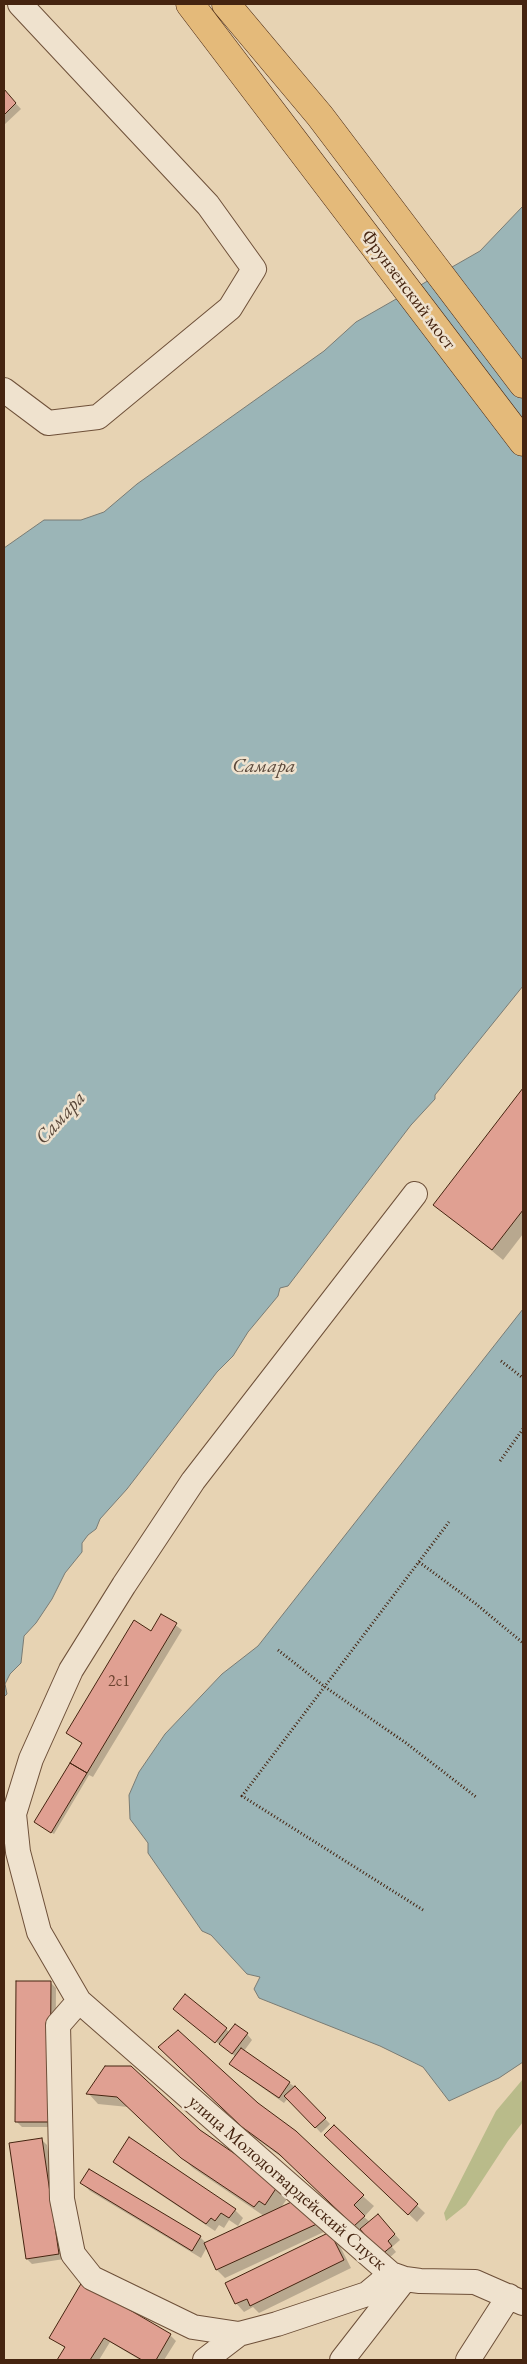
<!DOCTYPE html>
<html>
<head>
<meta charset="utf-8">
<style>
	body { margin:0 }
	#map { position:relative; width:527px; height:2364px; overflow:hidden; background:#e7d3b3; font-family:"EB Garamond",serif }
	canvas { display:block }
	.frame { position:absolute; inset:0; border:5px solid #452410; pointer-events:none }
</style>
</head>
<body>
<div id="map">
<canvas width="527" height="2364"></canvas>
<div class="frame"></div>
</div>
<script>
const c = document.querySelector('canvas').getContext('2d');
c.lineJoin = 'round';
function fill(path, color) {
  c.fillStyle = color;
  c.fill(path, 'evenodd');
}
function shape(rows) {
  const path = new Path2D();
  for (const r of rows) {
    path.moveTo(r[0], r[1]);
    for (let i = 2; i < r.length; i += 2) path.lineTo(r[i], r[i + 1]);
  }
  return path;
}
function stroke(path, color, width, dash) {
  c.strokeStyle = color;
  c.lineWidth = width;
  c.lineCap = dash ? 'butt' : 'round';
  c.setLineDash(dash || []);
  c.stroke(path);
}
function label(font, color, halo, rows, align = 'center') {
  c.font = font + ' "EB Garamond",serif';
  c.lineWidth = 5;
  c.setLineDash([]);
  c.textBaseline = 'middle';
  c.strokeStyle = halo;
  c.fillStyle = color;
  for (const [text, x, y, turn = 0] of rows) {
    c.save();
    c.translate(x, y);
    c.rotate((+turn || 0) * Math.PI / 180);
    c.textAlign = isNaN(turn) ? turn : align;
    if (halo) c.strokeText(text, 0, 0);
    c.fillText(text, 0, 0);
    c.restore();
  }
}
fill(shape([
	[523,2079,523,2122,508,2141,466,2205,446,2221,444,2213,496,2111]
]), '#b9bb8a');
const water = shape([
	[523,206,523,986,435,1095,435,1099,411,1125,288,1286,280,1288,278,1296,248,1332,233,1356,217,1372,127,1489,100,1519,96,1529,88,1535,82,1543,82,1552,65,1573,52,1599,36,1623,24,1636,21,1663,10,1674,5,1684,7,1694,4,1697,4,548,44,520,81,520,104,512,137,484,324,351,356,322,480,251,523,206],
	[523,1309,523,2062,499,2078,449,2101,423,2067,380,2046,259,1998,254,1989,260,1977,247,1974,211,1935,202,1931,148,1853,148,1843,130,1819,129,1795,139,1772,165,1734,222,1674,258,1646,523,1309]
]);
fill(water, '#9bb5b7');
stroke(water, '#797b74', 1);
fill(shape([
	[4,91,21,109,4,125],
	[523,1090,523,1234,503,1260,435,1204],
	[162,1615,182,1630,93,1777,89,1775,54,1834,35,1822,82,1744,67,1733,151,1632],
	[50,1982,56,1988,55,2127,22,2127,16,2121],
	[180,2014,226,2029,230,2033,247,2034,252,2040,244,2051,295,2087,330,2124,321,2133,288,2098,284,2103,236,2069,231,2064,236,2057],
	[170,2058,258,2104,374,2206,364,2217,370,2222,383,2221,400,2240,392,2247,396,2252,388,2259,291,2164,254,2137],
	[106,2067,289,2196,280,2209,300,2200,326,2231,225,2278,217,2270,207,2247,201,2258,90,2191,82,2183,200,2237,206,2243,264,2216,193,2168,128,2107,98,2104,88,2093],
	[334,2127,425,2213,417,2222,334,2143],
	[42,2140,47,2145,64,2259,32,2264,27,2259],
	[114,2161,235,2210,243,2218,238,2226,229,2220,224,2228,219,2225,215,2231,122,2169],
	[330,2233,338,2242,351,2268,259,2313,253,2307,244,2312,236,2303],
	[83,2283,170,2335,176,2341,164,2360,140,2360,110,2342,99,2360,58,2360,65,2348,51,2337]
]), '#0003');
const building = shape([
	[4,89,16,103,4,115,4,89],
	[523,1088,523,1210,492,1250,433,1205,523,1088],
	[161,1614,177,1623,87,1773,70,1763,82,1743,66,1733,134,1620,151,1631,161,1614],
	[70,1763,87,1773,51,1833,34,1822,70,1763],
	[16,1981,51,1981,50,2122,15,2122,16,1981],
	[185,1994,227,2028,215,2043,173,2009,185,1994],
	[235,2024,248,2033,232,2054,219,2044,235,2024],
	[178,2030,258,2103,296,2131,364,2195,354,2205,365,2216,354,2226,279,2154,242,2127,158,2047,178,2030],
	[241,2048,290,2082,279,2098,229,2064,241,2048],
	[105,2066,131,2066,200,2130,279,2184,265,2205,259,2201,254,2207,181,2158,117,2097,86,2094,105,2066],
	[295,2086,326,2118,315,2128,284,2096,295,2086],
	[334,2125,418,2204,408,2215,324,2135,334,2125],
	[129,2137,236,2209,229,2218,221,2213,215,2221,211,2218,206,2224,113,2162,129,2137],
	[42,2138,59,2254,26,2259,9,2143,42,2138],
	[89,2169,201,2236,192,2251,80,2183,89,2169],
	[300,2198,319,2223,216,2270,204,2243,300,2198],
	[378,2214,395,2234,388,2241,392,2246,381,2255,360,2229,378,2214],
	[330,2232,344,2260,250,2306,247,2299,235,2304,225,2283,330,2232],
	[82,2282,171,2334,156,2360,142,2360,104,2338,90,2360,57,2360,65,2347,49,2338,82,2282]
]);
fill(building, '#e0a092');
stroke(building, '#452410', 1);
const minor = shape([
	[4,390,48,423,98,417,230,308,254,269,208,205,20,4],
	[415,1194,193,1481,124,1585,71,1670,31,1759,14,1814,18,1852,39,1932,79,2001,391,2274,405,2279,420,2281,475,2282,523,2303],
	[79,2001,58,2025,62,2199,73,2254,92,2278,193,2327,239,2334],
	[205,2360,239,2334,277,2324,367,2294,391,2274],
	[342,2360,405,2279],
	[468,2360,509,2296]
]);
const major = shape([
	[190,4,523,442],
	[226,4,320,116,523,384]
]);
stroke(minor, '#6e5039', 26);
stroke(major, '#452410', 29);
stroke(shape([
	[501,1361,523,1378],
	[500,1461,523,1429],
	[419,1562,476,1604,523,1643],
	[278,1650,325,1687,406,1743,476,1797],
	[423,1910,242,1796,449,1522]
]), '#452410', 3, [1, 2.5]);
stroke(minor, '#efe2ce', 24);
stroke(major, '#e4ba7a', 28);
label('16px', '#6c4330', null, [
	["2с1",119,1682]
]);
label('19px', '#452410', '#efe2ce', [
	["Фрунзенский мост",408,290,53],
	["улица Молодогвардейский Спуск",287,2183,41]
]);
label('italic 20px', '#5a483a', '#efe2ce', [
	["Самара",264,767],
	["Самара",61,1118,-48]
]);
</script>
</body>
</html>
